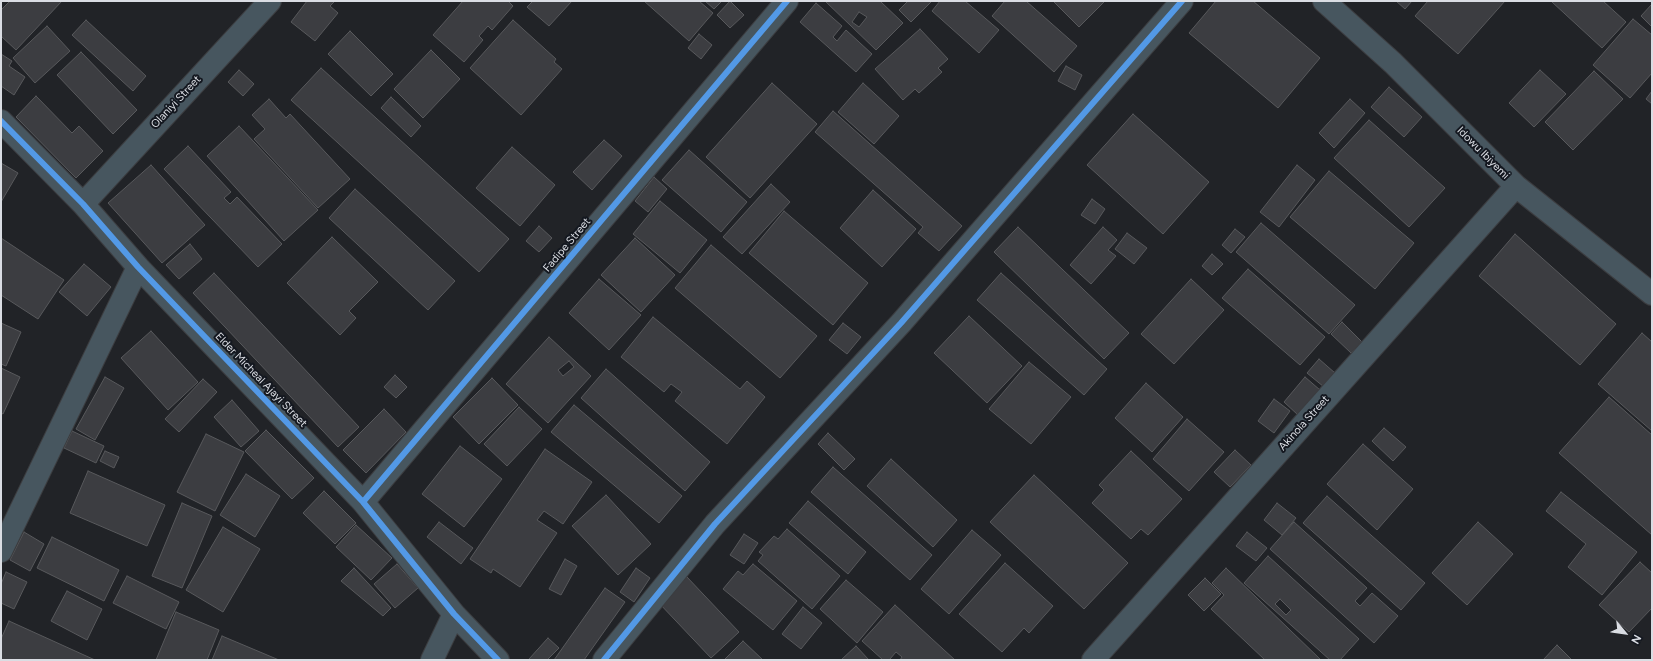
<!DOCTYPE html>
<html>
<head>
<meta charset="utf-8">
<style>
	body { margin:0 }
	#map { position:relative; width:1653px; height:661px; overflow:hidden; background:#212327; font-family:Figtree,sans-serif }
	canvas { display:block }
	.frame { position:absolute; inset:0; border:2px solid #dadde3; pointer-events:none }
	.north { position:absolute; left:1605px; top:613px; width:40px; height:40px; -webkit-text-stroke:3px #141820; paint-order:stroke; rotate:119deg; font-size:11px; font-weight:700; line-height:16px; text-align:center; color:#dadde3 }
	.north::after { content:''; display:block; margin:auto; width:14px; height:18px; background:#dadde3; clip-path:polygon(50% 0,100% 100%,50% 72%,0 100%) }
</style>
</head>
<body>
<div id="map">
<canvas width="1653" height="661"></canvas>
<div class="frame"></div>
<div class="north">N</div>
</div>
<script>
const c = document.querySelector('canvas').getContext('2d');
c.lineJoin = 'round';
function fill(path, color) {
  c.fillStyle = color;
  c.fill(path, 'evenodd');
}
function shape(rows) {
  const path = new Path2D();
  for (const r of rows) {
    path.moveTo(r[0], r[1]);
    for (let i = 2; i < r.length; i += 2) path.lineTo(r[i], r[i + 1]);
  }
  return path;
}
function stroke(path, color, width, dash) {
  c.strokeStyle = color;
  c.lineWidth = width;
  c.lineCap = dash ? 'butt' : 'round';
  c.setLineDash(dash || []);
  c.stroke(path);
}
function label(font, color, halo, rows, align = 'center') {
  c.font = font + ' Figtree,sans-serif';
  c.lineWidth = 4;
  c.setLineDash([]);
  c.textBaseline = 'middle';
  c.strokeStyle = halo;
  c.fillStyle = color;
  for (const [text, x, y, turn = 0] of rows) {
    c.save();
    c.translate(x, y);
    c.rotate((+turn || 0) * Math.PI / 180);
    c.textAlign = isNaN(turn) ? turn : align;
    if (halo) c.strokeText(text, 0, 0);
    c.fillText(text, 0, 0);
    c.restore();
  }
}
const building = shape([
	[10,1,62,1,16,50,1,36,1,10,10,1],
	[307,1,335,1,330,6,338,13,315,41,291,22,307,1],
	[463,1,508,1,513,6,492,30,488,26,479,36,483,40,464,62,433,35,463,1],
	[533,1,572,1,549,26,527,7,533,1],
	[644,1,699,1,713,13,689,41,644,1],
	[705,1,722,1,714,9,705,1],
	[730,1,744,15,730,28,717,15,730,1],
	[825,1,880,1,903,23,876,50,825,1],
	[859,12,867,17,859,27,852,22,859,12],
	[908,1,932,1,911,22,899,10,908,1],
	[940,1,965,1,999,30,979,53,932,11,940,1],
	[1005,1,1026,1,1077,46,1054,72,992,16,1005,1],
	[1053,1,1105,1,1079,27,1053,1],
	[1216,1,1253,1,1320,58,1278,108,1189,33,1216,1],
	[1396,1,1412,1,1405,9,1396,1],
	[1428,1,1505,1,1458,54,1415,16,1428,1],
	[1553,1,1603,1,1626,22,1602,48,1552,2,1553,1],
	[816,3,842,26,833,37,837,41,846,30,872,54,856,72,800,22,816,3],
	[1652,4,1652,27,1641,16,1652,4],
	[1633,19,1652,35,1652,73,1630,98,1593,65,1633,19],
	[86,20,146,76,133,91,72,35,86,20],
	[513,20,556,59,554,62,562,69,521,115,470,68,513,20],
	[47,26,70,51,35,83,13,58,47,26],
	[920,29,948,59,938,68,942,72,919,93,915,89,903,100,875,69,920,29],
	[350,31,393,74,371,96,328,54,350,31],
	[699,34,712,45,701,59,688,48,699,34],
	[431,50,460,79,423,118,394,89,431,50],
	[81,52,137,110,113,134,57,75,81,52],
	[1,54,12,61,9,66,25,77,14,95,1,86,1,54],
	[1066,66,1082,75,1075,90,1058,81,1066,66],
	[321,68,509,239,479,272,291,100,321,68],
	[239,70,254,84,243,96,228,82,239,70],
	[1540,70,1566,94,1534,127,1509,103,1540,70],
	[1594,71,1623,99,1573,150,1545,122,1594,71],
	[772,83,817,124,750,198,706,157,772,83],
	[863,83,899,116,874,144,838,112,863,83],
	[1389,87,1422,117,1404,137,1371,107,1389,87],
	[1652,91,1652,104,1646,99,1652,91],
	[36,96,72,133,79,126,103,151,76,178,16,117,36,96],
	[391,97,421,126,411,137,381,108,391,97],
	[269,99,286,118,290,114,350,179,318,208,254,139,265,129,252,115,269,99],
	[1350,99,1365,113,1334,148,1319,133,1350,99],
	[833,111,962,226,939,251,918,233,923,227,815,132,833,111],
	[1133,114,1209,182,1163,234,1087,165,1133,114],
	[1369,120,1445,188,1409,227,1334,158,1369,120],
	[239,126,318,210,284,241,207,156,239,126],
	[604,140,622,156,592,190,573,172,604,140],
	[188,146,231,192,224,198,230,204,237,197,282,244,258,267,164,169,188,146],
	[512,147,555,185,520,226,476,188,512,147],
	[689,150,747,202,721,232,662,180,689,150],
	[1,163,18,173,1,202,1,163],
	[151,165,205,225,162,263,108,203,151,165],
	[1297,165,1315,180,1279,227,1260,212,1297,165],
	[1329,171,1414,243,1375,289,1290,217,1329,171],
	[654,177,667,189,648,212,635,201,654,177],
	[771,184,790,202,742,254,723,237,771,184],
	[355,189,455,281,428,310,329,218,355,189],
	[873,190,916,229,882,267,840,228,873,190],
	[1092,199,1105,209,1095,224,1081,215,1092,199],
	[660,201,707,240,680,273,633,234,660,201],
	[784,211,868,283,833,325,749,253,784,211],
	[1261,223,1355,305,1329,334,1236,252,1261,223],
	[539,226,552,238,539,252,526,241,539,226],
	[1018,227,1129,333,1104,359,994,252,1018,227],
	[1103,227,1117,240,1108,250,1116,256,1091,284,1070,265,1103,227],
	[1235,229,1245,237,1231,253,1222,245,1235,229],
	[1127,233,1147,248,1134,264,1115,249,1127,233],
	[1515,234,1616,324,1580,365,1479,276,1515,234],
	[332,237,378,282,349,311,356,318,340,335,287,283,332,237],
	[1,238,64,280,38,319,1,295,1,238],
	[635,238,675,275,641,312,601,275,635,238],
	[190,244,202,259,179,279,166,265,190,244],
	[711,245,817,336,780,378,675,288,711,245],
	[1212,254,1223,264,1212,275,1202,266,1212,254],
	[84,264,111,287,87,316,59,292,84,264],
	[1248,269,1325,337,1300,365,1222,298,1248,269],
	[214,273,359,427,338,447,193,293,214,273],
	[1001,273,1107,369,1084,395,977,300,1001,273],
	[599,279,641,315,609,350,569,313,599,279],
	[1191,279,1224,310,1174,364,1141,334,1191,279],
	[969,316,1022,366,987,403,934,353,969,316],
	[653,317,740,389,747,381,765,397,727,444,675,401,682,392,671,384,664,392,621,357,653,317],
	[1342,322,1362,342,1351,353,1331,334,1342,322],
	[1,323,21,332,6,366,1,364,1,323],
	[843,323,861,337,847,354,829,340,843,323],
	[151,331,198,382,168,410,121,358,151,331],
	[1642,333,1652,342,1652,431,1598,384,1642,333],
	[549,337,591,376,548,423,506,384,549,337],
	[569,361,574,367,563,376,558,370,569,361],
	[1319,359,1335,373,1324,387,1307,373,1319,359],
	[1029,362,1071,397,1031,444,989,409,1029,362],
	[1,368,20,377,3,414,1,413,1,368],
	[606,369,710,462,685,491,581,398,606,369],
	[395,375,407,387,396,398,384,387,395,375],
	[105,377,124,388,95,440,76,429,105,377],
	[1305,377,1320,390,1298,415,1284,402,1305,377],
	[492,378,518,405,479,444,453,417,492,378],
	[203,379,217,392,179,432,165,419,203,379],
	[1146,383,1183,417,1152,452,1115,418,1146,383],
	[1609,397,1652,435,1652,535,1559,453,1609,397],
	[1274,399,1290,411,1274,433,1258,421,1274,399],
	[232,400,259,431,241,447,214,417,232,400],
	[574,405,682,496,659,523,551,432,574,405],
	[519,407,542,429,507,466,484,444,519,407],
	[384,409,406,432,366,473,343,450,384,409],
	[1187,419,1224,452,1189,491,1153,459,1187,419],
	[1384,428,1406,447,1393,461,1372,441,1384,428],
	[266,430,314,478,292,499,245,451,266,430],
	[72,431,104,446,96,463,64,448,72,431],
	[828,433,855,459,844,470,818,444,828,433],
	[206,434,244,452,215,511,177,492,206,434],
	[1363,444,1413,489,1377,530,1327,484,1363,444],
	[460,446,502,479,464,527,422,494,460,446],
	[545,449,592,482,563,524,544,511,537,520,557,533,520,587,493,569,491,573,470,559,545,449],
	[1235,450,1251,465,1230,487,1214,472,1235,450],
	[105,451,119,457,114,468,100,461,105,451],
	[1131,451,1182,499,1148,535,1141,529,1131,539,1092,503,1104,490,1099,485,1131,451],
	[891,459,957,520,933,547,867,486,891,459],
	[833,467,932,555,910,580,811,492,833,467],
	[88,471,165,505,147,546,70,513,88,471],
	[246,474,280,496,255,537,220,515,246,474],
	[1034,475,1128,563,1084,609,990,522,1034,475],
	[324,491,356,523,335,544,303,513,324,491],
	[1561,492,1637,552,1602,595,1568,567,1586,544,1546,511,1561,492],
	[606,495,651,544,618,575,572,526,606,495],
	[1327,496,1425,583,1401,610,1303,523,1327,496],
	[808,501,866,552,848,574,789,523,808,501],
	[182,503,212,516,182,588,152,576,182,503],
	[1277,503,1296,518,1282,535,1264,520,1277,503],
	[439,522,473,548,461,564,427,537,439,522],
	[1294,522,1367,588,1355,601,1360,606,1372,593,1398,616,1374,643,1270,549,1294,522],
	[1478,522,1513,554,1467,605,1432,573,1478,522],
	[356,525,392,558,371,580,336,547,356,525],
	[223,527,260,549,223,612,186,590,223,527],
	[787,529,840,576,812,609,758,561,763,555,759,552,774,536,778,539,787,529],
	[972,530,1001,555,949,614,921,589,972,530],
	[24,532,44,544,30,571,10,560,24,532],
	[1247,532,1267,548,1256,561,1236,546,1247,532],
	[744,534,758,543,744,564,730,555,744,534],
	[52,537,119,570,104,601,37,568,52,537],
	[1268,556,1359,639,1340,660,1330,660,1244,583,1268,556],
	[1280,599,1291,610,1286,615,1275,604,1280,599],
	[565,559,577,566,561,595,549,589,565,559],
	[1640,562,1652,573,1652,608,1629,632,1599,605,1640,562],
	[1005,563,1053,606,1029,633,1024,628,1002,652,959,614,1005,563],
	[397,564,418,588,395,608,374,584,397,564],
	[753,564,797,601,773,630,723,589,738,571,743,575,753,564],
	[354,568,391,608,383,616,341,581,354,568],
	[636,568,650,578,634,602,620,592,636,568],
	[1226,568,1321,660,1265,660,1211,609,1224,595,1212,583,1226,568],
	[6,572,27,582,14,609,1,603,1,584,6,572],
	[127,576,179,602,166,629,113,603,127,576],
	[686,576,739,632,711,658,658,602,686,576],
	[1205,578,1221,594,1204,611,1188,595,1205,578],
	[846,580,883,612,857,643,820,609,846,580],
	[605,588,625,602,584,660,554,660,605,588],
	[67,591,102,609,87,640,51,621,67,591],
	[895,605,955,660,900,660,902,657,896,652,890,659,891,660,883,660,862,641,895,605],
	[803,607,822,623,801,649,782,634,803,607],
	[176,612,219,630,207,660,156,660,176,612],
	[9,621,95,660,1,660,1,639,9,621],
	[222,636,279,660,212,660,222,636],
	[548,638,559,648,547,660,530,660,529,659,548,638],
	[743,641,763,660,724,660,743,641],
	[1557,645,1572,660,1543,660,1557,645],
	[856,646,869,660,841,660,856,646]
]);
fill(building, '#3c3d41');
stroke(building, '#58595c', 1);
const minor = shape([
	[1324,1,1393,63,1516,186,1652,294],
	[1,121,83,204,138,267,363,502,454,614,498,660],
	[83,204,270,1],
	[363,502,787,1],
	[1,551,138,267],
	[432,660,454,614],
	[604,660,715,524,901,323,1182,1],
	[1093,660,1516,186]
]);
stroke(minor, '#3c3d40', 24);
stroke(minor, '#47565f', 22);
stroke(shape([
	[1,121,83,204,138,267,363,502,454,614,498,660],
	[363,502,787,1],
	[604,660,715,524,901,323,1182,1]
]), '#5399e6', 6);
label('11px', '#dadde3', '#141820', [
	["Olaniyi Street",176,102,-47],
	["Idowu Ibiyemi",1483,153,45],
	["Fadipe Street",567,245,-50],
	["Elder Micheal Ajayi Street",261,380,46],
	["Akinola Street",1304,423,-48]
]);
</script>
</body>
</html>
